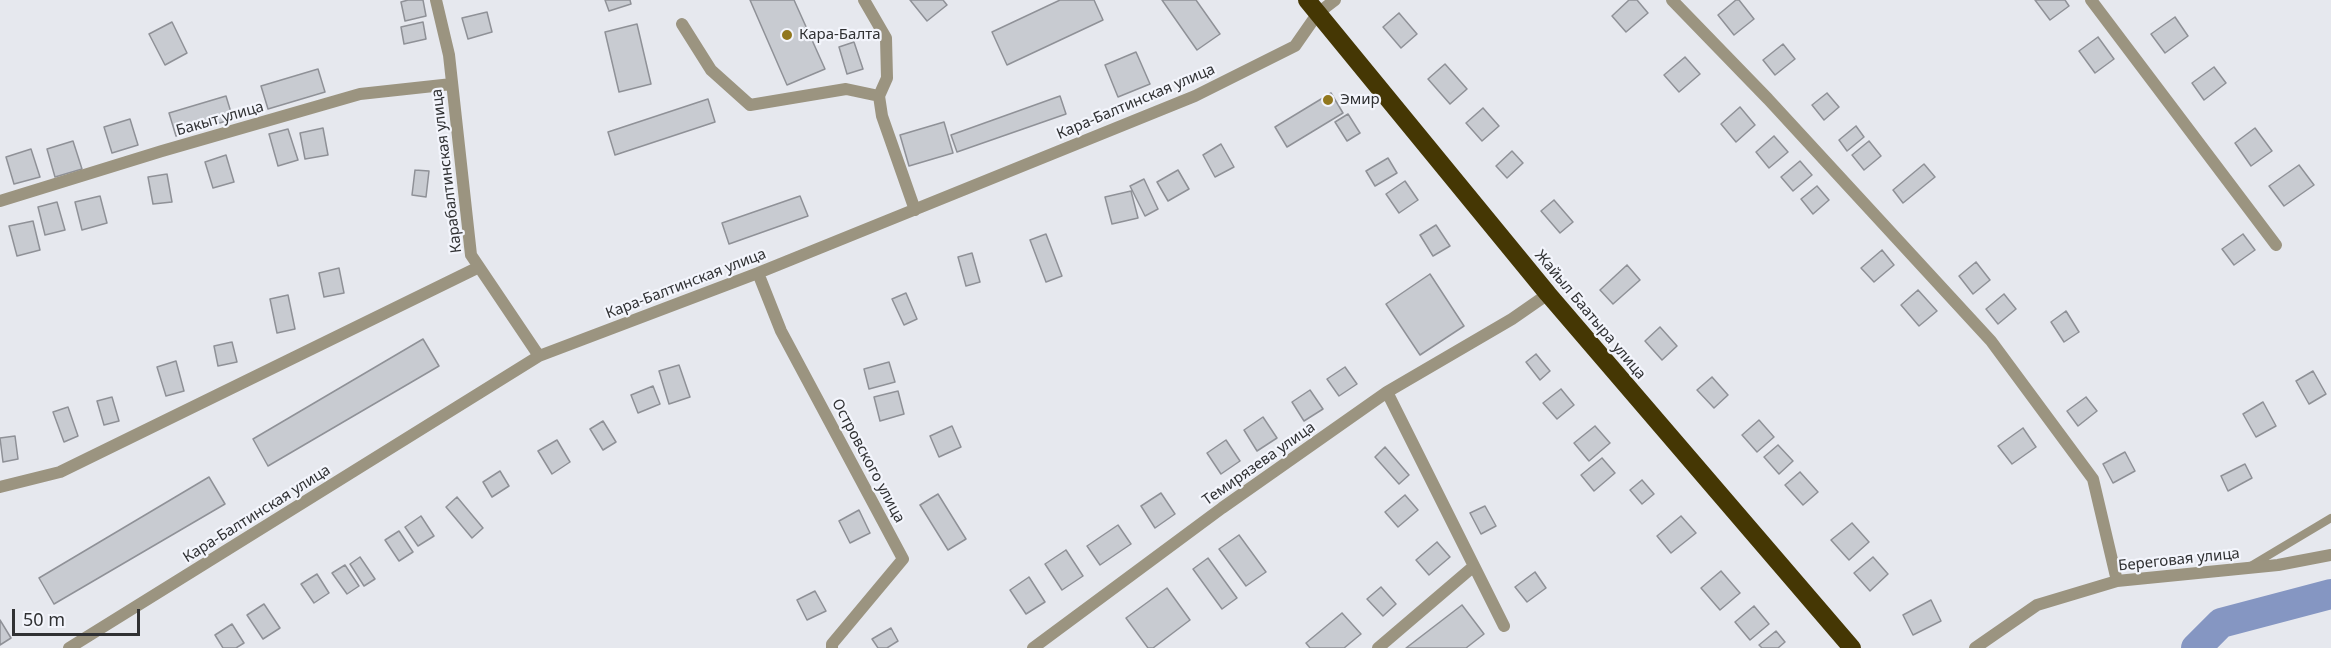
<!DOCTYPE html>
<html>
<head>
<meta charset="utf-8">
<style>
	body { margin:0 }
	#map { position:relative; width:2331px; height:648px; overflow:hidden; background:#e6e8ee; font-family:"Noto Sans",sans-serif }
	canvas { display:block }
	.scale { position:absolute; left:12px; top:609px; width:128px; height:27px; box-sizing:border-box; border:3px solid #303133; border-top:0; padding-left:8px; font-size:18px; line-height:21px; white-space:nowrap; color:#303133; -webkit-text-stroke:4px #f3f5fc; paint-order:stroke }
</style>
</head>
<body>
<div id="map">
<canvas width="2331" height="648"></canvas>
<div class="scale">50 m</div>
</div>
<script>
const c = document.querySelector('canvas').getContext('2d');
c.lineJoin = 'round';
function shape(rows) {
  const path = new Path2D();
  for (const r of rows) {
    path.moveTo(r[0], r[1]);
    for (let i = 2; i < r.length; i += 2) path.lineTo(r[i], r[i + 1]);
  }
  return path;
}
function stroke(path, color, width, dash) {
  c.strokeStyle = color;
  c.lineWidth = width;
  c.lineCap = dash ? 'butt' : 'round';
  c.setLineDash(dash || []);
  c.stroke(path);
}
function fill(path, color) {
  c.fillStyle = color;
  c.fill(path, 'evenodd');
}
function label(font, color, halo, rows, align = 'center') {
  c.font = font + ' "Noto Sans",sans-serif';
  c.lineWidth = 4.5;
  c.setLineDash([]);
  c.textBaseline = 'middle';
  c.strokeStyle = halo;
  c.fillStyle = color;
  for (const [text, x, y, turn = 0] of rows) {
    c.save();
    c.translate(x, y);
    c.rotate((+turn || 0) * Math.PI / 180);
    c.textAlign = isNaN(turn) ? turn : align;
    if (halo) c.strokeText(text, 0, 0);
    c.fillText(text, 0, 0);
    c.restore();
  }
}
stroke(shape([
	[2196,648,2221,623,2331,594]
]), '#8596c2', 30);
const building = shape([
	[408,0,423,0,426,16,405,21,401,2,408,0],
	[605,0,630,0,631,4,609,11,605,0],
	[750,0,794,0,825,69,787,85,750,0],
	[910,0,943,0,947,5,927,21,910,0],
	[1060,0,1094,0,1103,20,1007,65,992,32,1060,0],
	[1162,0,1196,0,1220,34,1197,50,1162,0],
	[1629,0,1637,0,1648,13,1626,32,1612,16,1629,0],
	[1736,0,1739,0,1754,19,1734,35,1718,15,1736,0],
	[2035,0,2065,0,2069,6,2050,20,2035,0],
	[487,12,492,32,468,39,462,18,487,12],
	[1399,13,1417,34,1401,48,1383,27,1399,13],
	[2175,17,2188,36,2165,53,2151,34,2175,17],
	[172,22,187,53,165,65,149,34,172,22],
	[423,22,426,39,404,44,401,27,423,22],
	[637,24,651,84,619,92,605,32,637,24],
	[2098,37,2114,59,2095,73,2079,51,2098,37],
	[854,42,863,69,847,74,839,47,854,42],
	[1783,44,1795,59,1775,75,1763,60,1783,44],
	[1136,52,1150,84,1118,97,1105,65,1136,52],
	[1685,57,1700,74,1679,92,1664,75,1685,57],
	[1445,64,1467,89,1450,104,1428,79,1445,64],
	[2214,67,2226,83,2204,100,2192,83,2214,67],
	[318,69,325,92,268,109,261,86,318,69],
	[1331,93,1343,113,1287,147,1275,127,1331,93],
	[1827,93,1839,107,1824,120,1812,105,1827,93],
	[226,96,233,119,176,136,169,113,226,96],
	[1060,96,1066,114,957,152,951,135,1060,96],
	[708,99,715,122,615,155,608,132,708,99],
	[1740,107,1755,125,1736,142,1721,124,1740,107],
	[1483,108,1499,126,1482,141,1466,123,1483,108],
	[1348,114,1360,133,1347,141,1335,122,1348,114],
	[130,119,138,145,112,153,104,127,130,119],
	[944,122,953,153,909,166,900,135,944,122],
	[1856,126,1864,137,1847,151,1839,140,1856,126],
	[323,128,328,155,305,159,300,133,323,128],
	[2255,128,2272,151,2251,166,2235,143,2255,128],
	[288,129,298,160,278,166,269,134,288,129],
	[1774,136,1788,152,1769,168,1756,152,1774,136],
	[73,141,82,169,55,177,47,149,73,141],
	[1869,141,1881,156,1864,170,1852,155,1869,141],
	[1221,144,1234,167,1215,177,1203,155,1221,144],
	[31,149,40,177,14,184,6,157,31,149],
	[1512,151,1523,163,1507,178,1496,166,1512,151],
	[226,155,234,182,213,188,205,162,226,155],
	[1388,158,1397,173,1375,186,1366,171,1388,158],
	[1800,161,1812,175,1793,191,1781,177,1800,161],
	[1924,164,1935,177,1903,203,1893,190,1924,164],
	[2299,165,2314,185,2284,206,2269,186,2299,165],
	[415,170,429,171,426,197,412,195,415,170],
	[1178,170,1189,189,1168,201,1157,182,1178,170],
	[167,174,172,202,153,204,148,177,167,174],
	[1144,179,1158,209,1145,216,1130,186,1144,179],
	[1405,181,1418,200,1399,213,1386,194,1405,181],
	[1817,186,1829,200,1813,214,1801,199,1817,186],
	[1131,191,1138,218,1112,224,1105,197,1131,191],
	[100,196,107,223,82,230,75,202,100,196],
	[800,196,808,216,729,244,722,223,800,196],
	[1554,200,1573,222,1560,233,1541,211,1554,200],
	[57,202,65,230,45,235,38,207,57,202],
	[33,221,40,250,17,256,9,226,33,221],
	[1436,225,1450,246,1433,256,1420,235,1436,225],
	[1046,234,1062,276,1046,282,1030,240,1046,234],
	[2243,234,2255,250,2234,265,2222,249,2243,234],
	[1882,250,1894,265,1874,282,1861,268,1882,250],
	[972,253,980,282,966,286,958,257,972,253],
	[1976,262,1990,280,1973,294,1959,276,1976,262],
	[1627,265,1640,280,1613,304,1600,290,1627,265],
	[339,268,344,293,324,297,319,273,339,268],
	[1430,274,1464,326,1420,355,1386,304,1430,274],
	[1918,290,1937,311,1919,326,1901,305,1918,290],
	[906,293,917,319,904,325,892,299,906,293],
	[2004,294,2016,309,1998,324,1986,309,2004,294],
	[288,295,295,329,277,333,270,299,288,295],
	[2066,311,2079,332,2064,342,2051,322,2066,311],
	[1660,327,1677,346,1662,360,1645,341,1660,327],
	[423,339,439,366,268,466,253,439,423,339],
	[232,342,237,362,218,366,214,346,232,342],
	[1536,354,1550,371,1540,380,1526,362,1536,354],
	[176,361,184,391,166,396,157,367,176,361],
	[889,362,895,382,869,389,864,369,889,362],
	[679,365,690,397,669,404,659,371,679,365],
	[1345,367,1357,384,1339,396,1327,379,1345,367],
	[2313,371,2326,394,2309,404,2296,381,2313,371],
	[1712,377,1728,395,1714,408,1697,390,1712,377],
	[653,386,660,404,638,413,631,395,653,386],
	[1561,389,1574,405,1557,419,1543,403,1561,389],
	[1310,390,1323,409,1304,421,1292,402,1310,390],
	[898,391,904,414,880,421,874,397,898,391],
	[112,397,119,421,104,425,97,401,112,397],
	[2086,397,2097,411,2078,426,2067,411,2086,397],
	[2263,402,2276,426,2256,437,2243,414,2263,402],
	[68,407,78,436,64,442,53,412,68,407],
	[1263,417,1277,438,1257,451,1244,430,1263,417],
	[1759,420,1774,437,1757,452,1742,435,1759,420],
	[603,421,616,442,603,450,590,429,603,421],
	[952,426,961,447,939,457,930,436,952,426],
	[1595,426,1610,443,1589,461,1574,443,1595,426],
	[2023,428,2036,447,2012,464,1998,446,2023,428],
	[15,436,18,459,3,462,0,438,15,436],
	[557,440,570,462,552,474,538,451,557,440],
	[1226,440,1240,461,1221,474,1207,453,1226,440],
	[1778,445,1793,461,1779,474,1764,457,1778,445],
	[1385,447,1409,475,1399,484,1375,457,1385,447],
	[2125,452,2135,471,2113,483,2103,464,2125,452],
	[1602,458,1615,473,1594,491,1581,475,1602,458],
	[2245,464,2252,478,2228,491,2221,476,2245,464],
	[500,471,509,486,492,497,483,482,500,471],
	[1800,472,1818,492,1803,505,1785,485,1800,472],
	[209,477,225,504,54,604,39,578,209,477],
	[1642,480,1654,494,1642,504,1630,490,1642,480],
	[1161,493,1175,514,1155,528,1141,506,1161,493],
	[938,494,966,539,948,550,920,505,938,494],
	[1405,495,1418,510,1398,527,1385,512,1405,495],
	[457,497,483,528,472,538,446,507,457,497],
	[1485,506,1496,526,1481,534,1470,513,1485,506],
	[859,510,870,533,850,543,839,521,859,510],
	[421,516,434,536,418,546,405,527,421,516],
	[1681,516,1696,533,1671,553,1657,536,1681,516],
	[1852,523,1869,542,1849,560,1831,540,1852,523],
	[1118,525,1131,544,1100,565,1087,546,1118,525],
	[399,531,413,552,399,561,385,540,399,531],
	[1239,535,1266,572,1246,586,1219,549,1239,535],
	[1437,542,1450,557,1429,575,1416,560,1437,542],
	[1066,550,1083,576,1062,590,1045,564,1066,550],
	[360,557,375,579,364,586,350,564,360,557],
	[1873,557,1888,574,1870,591,1854,573,1873,557],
	[1208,558,1237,598,1222,609,1193,569,1208,558],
	[345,565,359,586,347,594,332,573,345,565],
	[1721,571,1740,593,1720,610,1701,588,1721,571],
	[1535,572,1546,588,1527,602,1515,587,1535,572],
	[317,574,329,593,314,603,301,584,317,574],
	[1029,577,1045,602,1026,614,1010,590,1029,577],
	[1381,587,1396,604,1383,616,1367,599,1381,587],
	[1167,588,1190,620,1153,648,1148,648,1126,618,1167,588],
	[815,591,826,611,807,620,797,600,815,591],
	[1931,600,1941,621,1913,635,1903,615,1931,600],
	[264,604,280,628,263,639,247,615,264,604],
	[1462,605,1484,634,1466,648,1406,648,1462,605],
	[1754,606,1769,624,1750,640,1735,622,1754,606],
	[1342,613,1361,634,1344,648,1310,648,1306,643,1342,613],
	[0,620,11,638,0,645,0,620],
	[232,624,244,643,236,648,223,648,215,635,232,624],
	[891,628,898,641,887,648,878,648,872,639,891,628],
	[1776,631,1785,642,1778,648,1762,648,1759,645,1776,631]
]);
fill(building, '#c8cbd1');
stroke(building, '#8f9197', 1.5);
stroke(shape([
	[2249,567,2331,518]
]), '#9b9480', 8);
stroke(shape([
	[436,0,449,55,471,255,539,356],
	[864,0,886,38,887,78,879,96,882,116,915,210],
	[1672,0,1768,99,1991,341,2093,479,2117,581],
	[2091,0,2276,245],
	[682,24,711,70,750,105,846,89,879,96],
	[0,201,162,151,360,94,452,84],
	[758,273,781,331,903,559,832,644,832,648],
	[1387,392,1504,626],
	[0,487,60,472,479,267],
	[69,648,539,356,758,273,1195,96,1295,46,1318,13,1335,0],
	[1033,648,1222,508,1387,392,1512,319,1548,294],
	[1378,648,1474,566],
	[1975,648,2037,605,2117,581,2278,565,2331,555]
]), '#9b9480', 12);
stroke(shape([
	[1307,0,1548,294,1852,648]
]), '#453704', 18);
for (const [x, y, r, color] of [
	[787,35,6,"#91771d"],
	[1328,100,6,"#91771d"]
]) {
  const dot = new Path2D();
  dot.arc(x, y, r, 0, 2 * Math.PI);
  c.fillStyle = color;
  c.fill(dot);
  stroke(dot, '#f3f5fc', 2);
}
label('15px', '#303133', '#f3f5fc', [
	["Кара-Балта",799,35],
	["Эмир",1340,100]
], 'left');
label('15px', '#303133', '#f3f5fc', [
	["Кара-Балтинская улица",1136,102,-23],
	["Бакыт улица",220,119,-16],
	["Карабалтинская улица",447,171,-97],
	["Кара-Балтинская улица",686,284,-21],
	["Жайыл Баатыра улица",1590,315,50],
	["Островского улица",868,461,62],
	["Темирязева улица",1259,464,-35],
	["Кара-Балтинская улица",257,514,-32],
	["Береговая улица",2179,560,-6]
]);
</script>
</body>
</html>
